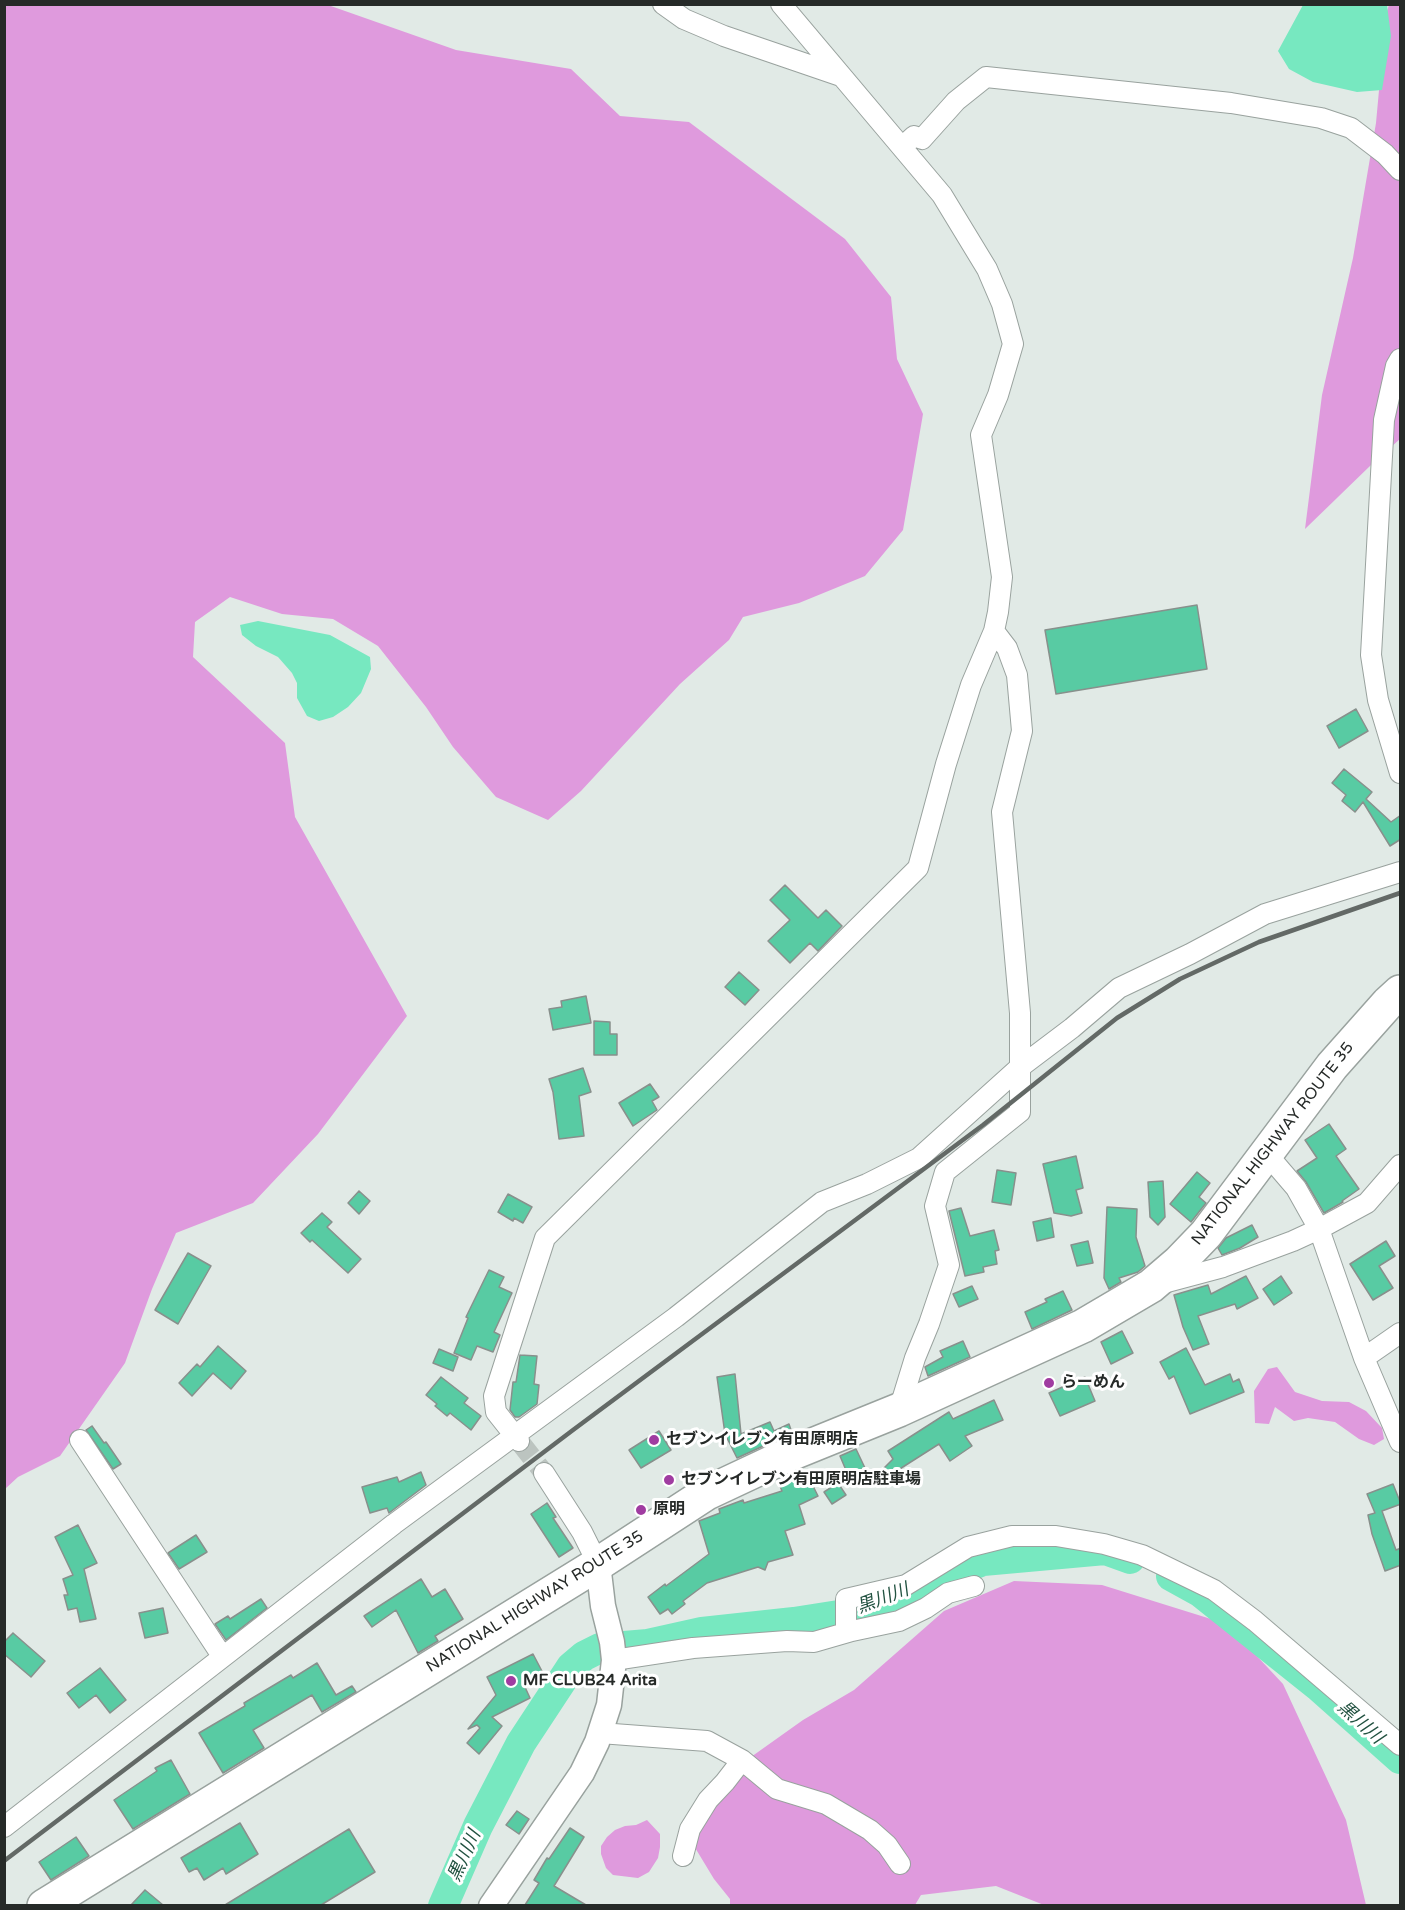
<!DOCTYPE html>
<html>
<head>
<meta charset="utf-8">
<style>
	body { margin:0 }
	#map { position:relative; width:1405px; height:1910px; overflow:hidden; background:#e1eae6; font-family:"Varela Round",sans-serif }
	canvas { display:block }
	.frame { position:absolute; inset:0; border:6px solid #262a28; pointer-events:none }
</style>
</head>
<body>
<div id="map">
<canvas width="1405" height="1910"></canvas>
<div class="frame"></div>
</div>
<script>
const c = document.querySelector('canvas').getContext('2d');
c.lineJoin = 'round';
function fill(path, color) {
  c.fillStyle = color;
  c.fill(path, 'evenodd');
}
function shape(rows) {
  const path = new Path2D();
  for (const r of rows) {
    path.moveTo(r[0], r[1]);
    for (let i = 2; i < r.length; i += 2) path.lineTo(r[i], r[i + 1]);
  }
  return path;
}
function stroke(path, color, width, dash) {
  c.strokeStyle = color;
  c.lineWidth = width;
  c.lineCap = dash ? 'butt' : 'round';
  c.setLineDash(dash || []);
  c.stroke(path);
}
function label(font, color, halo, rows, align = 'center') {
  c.font = font + ' "Varela Round","Noto Sans JP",sans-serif';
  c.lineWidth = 6;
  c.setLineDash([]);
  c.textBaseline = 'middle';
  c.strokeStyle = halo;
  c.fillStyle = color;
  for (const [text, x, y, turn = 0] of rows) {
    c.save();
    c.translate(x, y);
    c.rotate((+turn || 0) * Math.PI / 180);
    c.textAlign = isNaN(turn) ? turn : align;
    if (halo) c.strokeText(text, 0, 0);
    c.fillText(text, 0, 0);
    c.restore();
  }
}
fill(shape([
	[5,5,328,5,456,50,571,69,620,116,689,122,845,239,891,297,897,359,923,414,903,530,865,576,799,603,743,617,729,640,680,684,581,791,548,820,496,797,453,747,426,707,378,646,333,619,282,614,230,597,195,622,193,657,285,743,295,817,407,1016,318,1134,253,1203,176,1233,152,1289,125,1363,60,1456,18,1477,5,1489],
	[1389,5,1400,5,1400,439,1371,465,1305,529,1322,395,1353,258,1376,123,1386,14],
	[1277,1367,1295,1392,1322,1401,1349,1402,1366,1411,1382,1428,1384,1439,1374,1445,1359,1439,1335,1422,1308,1418,1294,1421,1275,1407,1269,1424,1255,1423,1254,1391,1268,1369],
	[1014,1581,1102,1585,1227,1624,1283,1684,1346,1820,1366,1905,1044,1905,996,1886,921,1895,915,1905,730,1905,730,1899,714,1879,694,1846,708,1813,751,1757,803,1720,854,1690,944,1611],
	[647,1820,660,1834,660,1847,658,1858,649,1872,638,1878,613,1875,606,1868,601,1854,601,1846,607,1837,615,1830,625,1826,636,1825]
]), '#df9add');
fill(shape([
	[1303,5,1387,5,1391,36,1382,90,1357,92,1313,82,1289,69,1278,51],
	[258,621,330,635,370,657,371,669,361,693,348,707,333,717,319,721,307,716,297,698,297,683,292,673,278,657,256,646,242,635,240,625]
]), '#77e8c0');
stroke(shape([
	[1171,1576,1200,1592,1319,1687,1400,1759],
	[443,1906,478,1826,521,1743,571,1667,584,1656,600,1648,648,1644,702,1632,794,1622,845,1614,983,1561,1105,1550,1130,1559]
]), '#77e8c0', 30);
const building = shape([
	[1197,605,1207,669,1056,694,1045,630,1197,605],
	[1356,709,1368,731,1339,748,1327,726,1356,709],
	[1344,769,1372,792,1366,799,1391,822,1401,815,1401,839,1390,846,1363,802,1355,812,1342,801,1346,795,1332,783,1344,769],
	[785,885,818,918,826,910,842,926,818,951,810,943,790,963,768,941,790,920,770,900,785,885],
	[739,972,759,990,745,1005,725,987,739,972],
	[586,996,591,1023,553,1030,549,1009,562,1007,561,1001,586,996],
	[594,1021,610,1022,610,1034,617,1034,617,1055,594,1055,594,1021],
	[583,1068,591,1092,579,1096,584,1136,559,1139,553,1092,549,1079,583,1068],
	[650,1084,659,1097,652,1101,657,1110,633,1126,619,1103,650,1084],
	[1329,1124,1346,1149,1336,1156,1359,1189,1342,1201,1343,1202,1324,1213,1306,1182,1297,1171,1317,1158,1305,1140,1329,1124],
	[1076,1156,1083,1188,1076,1190,1082,1213,1071,1216,1054,1213,1043,1164,1076,1156],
	[997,1170,1016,1173,1011,1205,992,1202,997,1170],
	[1197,1172,1210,1183,1199,1197,1206,1203,1191,1222,1170,1204,1197,1172],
	[1163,1181,1165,1217,1158,1225,1150,1217,1148,1182,1163,1181],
	[359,1191,370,1201,359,1214,348,1203,359,1191],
	[508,1194,532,1207,523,1223,514,1218,513,1221,498,1212,508,1194],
	[1107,1207,1137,1209,1136,1237,1145,1266,1138,1272,1119,1278,1121,1282,1109,1289,1104,1278,1107,1207],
	[961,1208,970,1236,994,1230,999,1250,995,1251,997,1264,983,1267,984,1272,965,1276,949,1211,961,1208],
	[322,1213,332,1222,327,1227,361,1259,348,1273,312,1240,310,1242,301,1233,322,1213],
	[1051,1218,1054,1237,1037,1241,1033,1222,1051,1218],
	[1252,1225,1258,1237,1240,1248,1222,1255,1218,1248,1226,1238,1252,1225],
	[1088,1241,1093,1263,1077,1266,1071,1245,1088,1241],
	[1386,1241,1395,1256,1379,1266,1393,1288,1373,1300,1350,1264,1386,1241],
	[188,1253,211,1266,178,1324,155,1310,188,1253],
	[489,1270,504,1277,499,1287,512,1293,494,1332,500,1335,493,1352,477,1346,471,1360,454,1353,468,1318,466,1317,489,1270],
	[1246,1276,1258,1298,1237,1309,1235,1304,1198,1316,1209,1344,1193,1350,1183,1327,1174,1295,1208,1285,1211,1294,1246,1276],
	[1281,1276,1292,1293,1274,1305,1263,1289,1281,1276],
	[972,1286,978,1299,959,1307,953,1294,972,1286],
	[1063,1291,1072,1310,1032,1329,1025,1312,1047,1302,1045,1299,1063,1291],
	[1122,1331,1133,1353,1111,1364,1101,1342,1122,1331],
	[963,1341,970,1357,928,1376,925,1367,943,1357,940,1351,963,1341],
	[218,1346,246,1371,231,1389,213,1373,192,1396,179,1383,197,1364,200,1367,218,1346],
	[1186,1348,1205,1385,1230,1374,1233,1382,1239,1379,1244,1392,1190,1414,1174,1376,1169,1379,1160,1362,1186,1348],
	[439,1349,458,1357,453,1371,433,1363,439,1349],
	[520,1355,537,1356,534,1384,539,1385,537,1404,519,1417,515,1417,510,1410,513,1382,516,1382,520,1355],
	[735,1374,741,1434,770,1422,774,1431,789,1424,792,1433,737,1458,725,1434,717,1377,735,1374],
	[441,1377,468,1398,464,1403,481,1416,471,1430,450,1413,447,1416,435,1406,437,1404,426,1395,441,1377],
	[1085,1377,1095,1401,1060,1416,1049,1393,1085,1377],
	[994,1400,1003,1420,965,1436,972,1446,950,1461,939,1444,895,1472,898,1475,886,1487,881,1481,875,1485,871,1481,893,1459,888,1451,949,1412,953,1419,994,1400],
	[92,1426,104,1443,106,1442,121,1464,113,1469,86,1430,92,1426],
	[659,1431,671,1450,641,1468,629,1450,659,1431],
	[856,1449,865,1468,848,1475,840,1456,856,1449],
	[421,1472,426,1485,389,1513,387,1508,370,1513,362,1487,397,1477,399,1482,421,1472],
	[807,1474,818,1496,799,1505,805,1524,785,1531,793,1555,768,1562,765,1570,758,1567,707,1583,683,1601,685,1604,672,1614,668,1609,660,1614,648,1597,665,1584,666,1586,709,1554,699,1521,720,1513,719,1509,743,1500,744,1503,782,1491,779,1484,792,1479,793,1481,807,1474],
	[838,1483,846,1495,832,1504,824,1492,838,1483],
	[1393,1484,1401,1504,1382,1511,1396,1550,1401,1548,1401,1565,1385,1571,1372,1534,1368,1515,1375,1513,1367,1494,1393,1484],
	[547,1503,556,1517,553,1518,573,1548,559,1557,531,1514,547,1503],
	[78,1525,97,1563,84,1569,96,1619,80,1622,77,1608,68,1610,64,1595,68,1595,63,1579,73,1575,55,1537,78,1525],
	[196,1535,207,1552,179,1569,168,1553,196,1535],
	[421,1579,432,1597,445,1589,463,1619,435,1636,438,1641,418,1653,396,1610,372,1627,364,1616,421,1579],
	[261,1599,267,1608,226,1640,215,1624,228,1616,230,1619,261,1599],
	[163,1608,168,1633,145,1638,139,1613,163,1608],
	[13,1633,45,1661,31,1677,4,1654,4,1642,13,1633],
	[533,1654,544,1675,524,1685,530,1698,492,1717,502,1726,479,1754,467,1743,480,1728,477,1725,468,1729,496,1695,487,1677,533,1654],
	[317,1663,336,1695,352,1686,356,1692,322,1712,312,1695,253,1730,264,1748,223,1773,199,1733,245,1706,244,1703,291,1675,293,1678,317,1663],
	[100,1668,126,1700,110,1713,96,1695,79,1708,67,1693,100,1668],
	[171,1760,190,1794,133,1829,114,1800,157,1771,155,1768,171,1760],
	[517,1811,529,1819,519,1834,506,1825,517,1811],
	[240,1823,258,1854,226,1874,223,1868,204,1880,197,1868,189,1872,181,1858,240,1823],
	[570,1828,584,1837,554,1886,586,1905,525,1905,539,1883,534,1880,547,1858,549,1859,570,1828],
	[349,1829,375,1872,321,1905,225,1905,349,1829],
	[76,1837,89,1856,51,1880,39,1862,76,1837],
	[145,1890,163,1905,131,1905,145,1890]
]);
fill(building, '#58cba3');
stroke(building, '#88908c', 1.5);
stroke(shape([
	[519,1441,544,1473]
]), '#bcc4c0', 20, [20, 10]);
const minor = shape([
	[663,4,684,19,724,36,841,76],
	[902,147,914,136,922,139,956,101,986,77,1231,103,1321,118,1351,128,1385,154,1400,170],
	[1400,359,1396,366,1384,420,1371,655,1378,700,1400,773],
	[1266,1153,1296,1188,1319,1229,1364,1358,1400,1442],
	[1163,1283,1223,1267,1293,1241,1319,1229,1367,1203,1400,1165],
	[1364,1358,1400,1333],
	[899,1410,915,1358,929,1324,949,1265,935,1206,945,1172,1020,1112,1020,1013,1002,812,1022,731,1017,675,1007,648,994,631],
	[80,1440,222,1656],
	[519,1441,496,1412,494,1396,545,1238,918,868,946,764,971,685,994,631,998,612,1002,577,981,435,998,395,1013,344,1002,304,987,269,942,195,781,4],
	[544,1473,582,1532,598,1564],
	[846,1632,846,1599,906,1585,968,1547,1012,1536,1056,1536,1104,1544,1142,1555,1214,1590,1255,1621,1400,1745],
	[614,1660,693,1648,787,1641,814,1642,852,1631,899,1621,926,1608,948,1593,974,1586],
	[600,1733,707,1741,742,1760,777,1789,826,1804,870,1830,887,1845,900,1864],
	[4,1827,394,1524,676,1317,822,1202,867,1184,919,1158,1019,1068,1072,1028,1119,988,1190,954,1265,914,1400,872],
	[683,1856,690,1829,708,1800,725,1782,742,1760]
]);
const tertiary = shape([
	[491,1906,582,1773,597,1742,609,1705,614,1660,612,1642,603,1606,598,1564]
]);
const trunk = shape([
	[44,1906,598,1564,707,1493,788,1455,899,1410,1083,1326,1151,1286,1179,1262,1206,1234,1332,1066,1388,1003,1400,992]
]);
stroke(minor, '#99a29e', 22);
stroke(tertiary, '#99a29e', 27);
stroke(trunk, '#99a29e', 36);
stroke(minor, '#fff', 20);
stroke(tertiary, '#fff', 24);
stroke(trunk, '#fff', 33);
stroke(shape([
	[4,1861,573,1430,983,1125,1117,1018,1180,979,1259,942,1400,893]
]), '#636966', 4.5);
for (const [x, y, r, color] of [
	[1049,1383,6,"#a03ca1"],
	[654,1440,6,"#a03ca1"],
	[669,1480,6,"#a03ca1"],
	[641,1510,6,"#a03ca1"],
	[511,1681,6,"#a03ca1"]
]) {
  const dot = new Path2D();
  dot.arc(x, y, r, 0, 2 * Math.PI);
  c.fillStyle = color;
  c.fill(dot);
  stroke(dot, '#fff', 2);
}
label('16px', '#262a28', '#fff', [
	["NATIONAL HIGHWAY ROUTE 35",1273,1144,-52],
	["NATIONAL HIGHWAY ROUTE 35",535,1602,-32]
]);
label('bold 16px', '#262a28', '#fff', [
	["らーめん",1061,1383],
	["セブンイレブン有田原明店",666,1440],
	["セブンイレブン有田原明店駐車場",681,1480],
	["原明",653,1510],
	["MF CLUB24 Arita",523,1681]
], 'left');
label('italic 18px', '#225241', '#fff', [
	["黒川川",883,1599,-21],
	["黒川川",1360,1723,42],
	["黒川川",465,1856,-66]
]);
</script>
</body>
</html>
